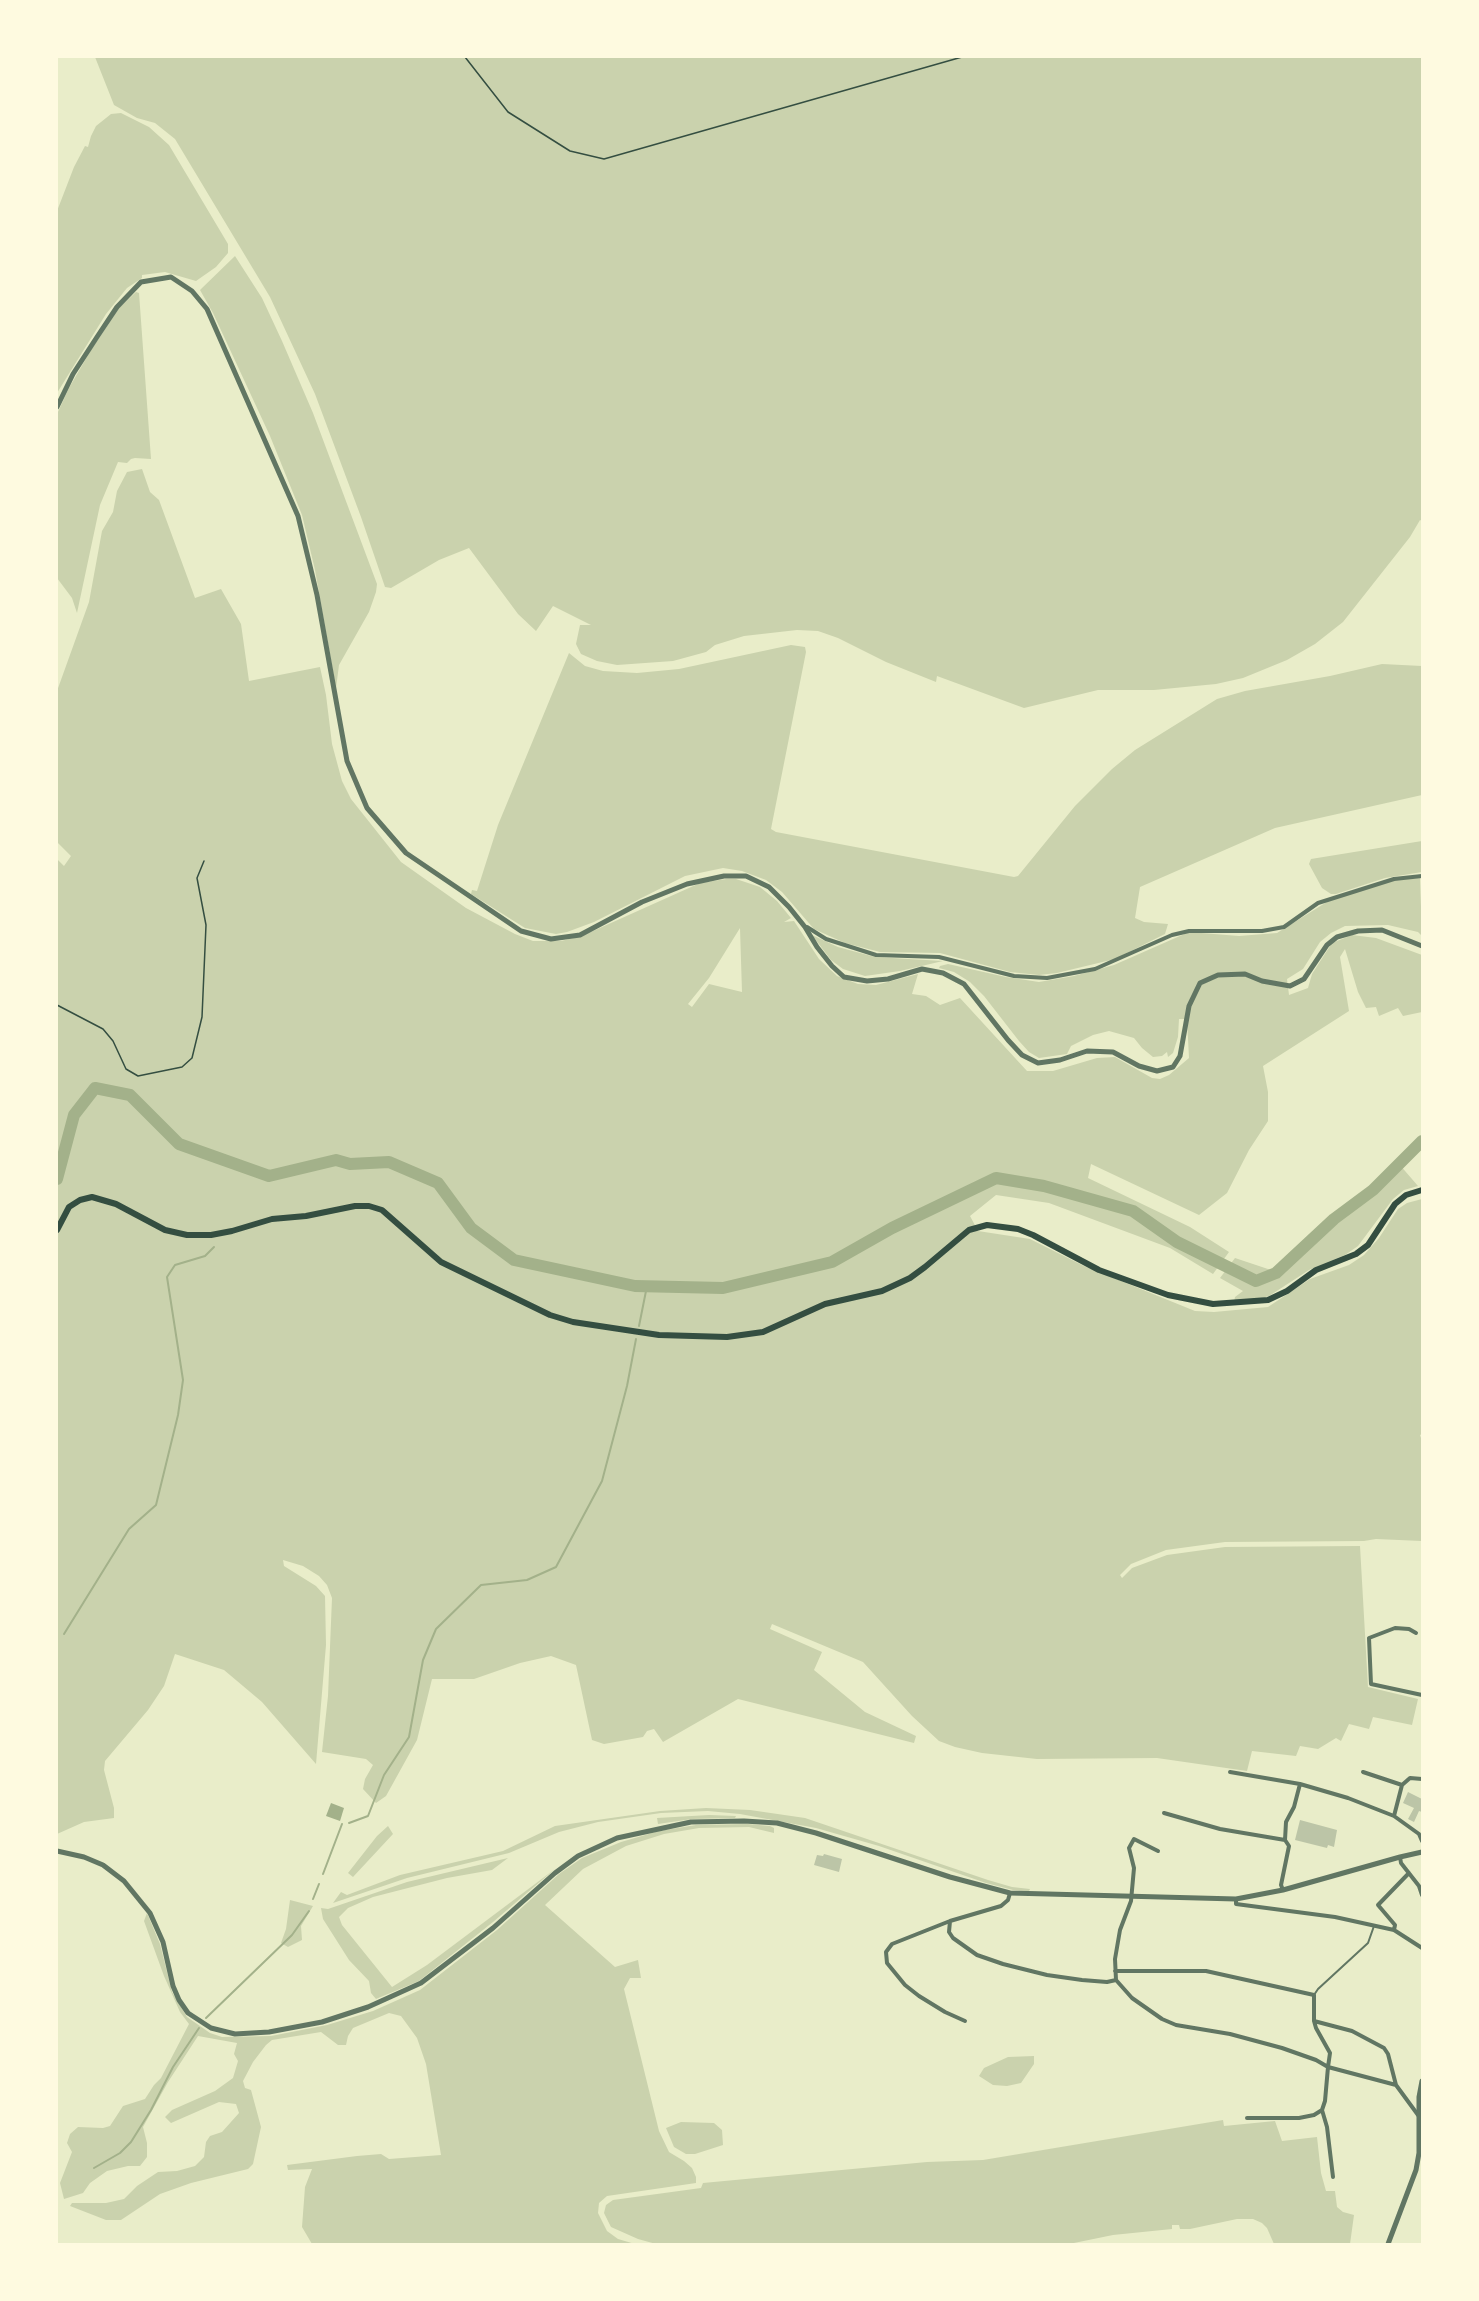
<!DOCTYPE html>
<html>
<head>
<meta charset="utf-8">
<style>
	body { margin:0 }
	#map { position:relative; width:1479px; height:2301px; overflow:hidden; background:#e9edc9; font-family:"PT Sans Narrow",sans-serif }
	canvas { display:block }
	.frame { position:absolute; inset:0; border:58px solid #fefae0; pointer-events:none }
</style>
</head>
<body>
<div id="map">
<canvas width="1479" height="2301"></canvas>
<div class="frame"></div>
</div>
<script>
const c = document.querySelector('canvas').getContext('2d');
c.lineJoin = 'round';
function fill(path, color) {
  c.fillStyle = color;
  c.fill(path, 'evenodd');
}
function shape(rows) {
  const path = new Path2D();
  for (const r of rows) {
    path.moveTo(r[0], r[1]);
    for (let i = 2; i < r.length; i += 2) path.lineTo(r[i], r[i + 1]);
  }
  return path;
}
function stroke(path, color, width, dash) {
  c.strokeStyle = color;
  c.lineWidth = width;
  c.lineCap = dash ? 'butt' : 'round';
  c.setLineDash(dash || []);
  c.stroke(path);
}
fill(shape([
	[95,57,1422,57,1422,521,1420,520,1410,537,1343,622,1315,644,1287,660,1243,678,1216,684,1154,690,1098,690,1024,708,937,676,936,682,886,662,838,638,818,631,797,630,744,636,715,645,706,652,673,661,617,665,597,661,581,654,576,644,580,625,591,625,553,606,536,631,518,614,469,548,439,560,391,588,385,587,361,517,315,394,270,297,175,139,155,123,137,118,114,105],
	[121,113,149,127,169,145,228,244,228,253,216,267,196,281,165,272,142,275,142,278,127,288,106,314,57,393,57,211,74,167,85,146,88,147,91,136,96,126,111,114],
	[235,256,262,298,282,341,313,413,377,584,376,592,369,612,339,665,336,688,315,570,302,515,270,436,213,313,200,290],
	[136,292,139,293,151,459,135,458,131,459,127,463,118,462,100,505,77,613,72,598,57,578,57,414,69,388,91,350,120,307],
	[142,469,150,492,159,500,195,598,221,589,241,624,249,681,320,667,326,695,332,744,342,781,351,799,401,862,466,908,515,934,533,941,561,941,582,936,700,883,726,879,736,879,760,887,777,901,791,918,784,922,794,921,819,959,837,976,858,984,876,985,918,974,912,994,926,996,940,1005,960,998,1027,1071,1053,1071,1097,1058,1115,1057,1152,1078,1160,1079,1169,1075,1189,1058,1187,1019,1179,1019,1178,1037,1173,1053,1168,1057,1167,1052,1162,1056,1153,1057,1142,1048,1134,1038,1109,1031,1093,1035,1071,1046,1067,1054,1039,1058,1029,1052,1019,1041,984,996,970,982,954,972,939,968,940,966,948,964,1006,977,1039,982,1074,976,1114,965,1189,932,1239,936,1277,933,1330,900,1394,880,1420,878,1422,936,1418,932,1388,925,1345,926,1331,933,1320,942,1303,969,1287,979,1289,995,1308,988,1312,974,1332,943,1352,935,1376,938,1422,955,1422,1012,1403,1016,1398,1008,1379,1016,1376,1007,1366,1008,1358,992,1345,949,1340,957,1349,1011,1263,1066,1268,1092,1268,1121,1249,1150,1227,1193,1199,1215,1091,1164,1088,1178,1190,1227,1229,1252,1213,1274,1170,1248,1049,1203,996,1195,970,1216,978,1231,1030,1239,1084,1266,1195,1311,1214,1312,1268,1307,1310,1279,1349,1265,1364,1255,1379,1238,1398,1209,1407,1203,1422,1199,1422,1434,1420,1435,1422,1441,1422,1541,1376,1539,1364,1541,1225,1542,1166,1550,1131,1564,1120,1575,1122,1578,1132,1568,1167,1555,1225,1547,1360,1546,1368,1687,1418,1699,1412,1725,1373,1717,1369,1729,1349,1724,1341,1741,1336,1738,1318,1749,1300,1746,1296,1756,1252,1751,1247,1771,1157,1758,1037,1759,982,1753,955,1747,939,1741,912,1716,863,1662,772,1624,770,1629,822,1652,814,1670,865,1712,916,1736,914,1743,738,1699,663,1742,654,1729,647,1731,643,1737,604,1744,592,1740,576,1665,551,1656,520,1663,474,1679,432,1679,417,1740,386,1796,376,1803,363,1789,365,1779,373,1765,366,1759,322,1752,328,1696,332,1598,327,1585,319,1576,303,1566,283,1560,284,1566,316,1586,325,1596,326,1645,316,1764,262,1702,224,1670,175,1654,164,1686,148,1710,105,1761,104,1770,114,1808,114,1818,84,1822,57,1834,57,859,64,866,71,856,57,842,57,691,89,602,102,531,113,512,117,491,127,472],
	[740,928,742,992,709,984,692,1007,688,1004,709,978],
	[791,645,805,647,806,652,771,829,776,832,1014,877,1018,876,1075,806,1112,769,1135,750,1217,699,1245,691,1330,676,1382,664,1422,666,1422,795,1275,828,1140,887,1135,918,1144,922,1168,924,1165,934,1115,959,1057,973,1039,975,1010,972,940,953,880,952,845,943,814,929,782,892,766,880,742,871,723,868,685,876,594,922,567,932,556,934,525,928,471,894,472,890,477,891,498,825,569,653,585,666,603,671,637,673,679,669],
	[1422,841,1422,872,1385,878,1336,894,1331,894,1322,888,1309,864,1311,859],
	[812,935,838,947,875,957,943,961,900,971,865,976,843,969,831,960],
	[1399,1164,1418,1186,1404,1190,1393,1199,1358,1246,1345,1255,1309,1270,1269,1296,1252,1301,1234,1302,1235,1297,1243,1291,1220,1278,1235,1258,1271,1270,1340,1209],
	[706,1808,750,1810,805,1818,988,1880,1012,1887,1030,1889,1029,1891,1013,1890,986,1883,879,1846,816,1828,740,1814,708,1811,661,1813,598,1822,559,1832,509,1853,407,1878,333,1903,341,1892,347,1895,400,1875,503,1851,555,1826,660,1811],
	[709,1815,736,1816,735,1818,692,1819,658,1824,657,1818],
	[748,1824,770,1826,774,1828,774,1833,749,1827,699,1828,664,1834,626,1846,583,1869,545,1905,615,1967,638,1960,641,1978,630,1978,624,1989,659,2131,669,2152,684,2161,692,2168,696,2177,696,2183,607,2196,599,2203,598,2213,607,2231,618,2239,635,2244,312,2244,302,2227,305,2187,312,2169,288,2170,287,2165,357,2156,381,2154,389,2159,441,2155,426,2064,417,2038,401,2016,389,2013,353,2028,348,2036,346,2045,338,2045,321,2032,272,2040,266,2045,253,2062,243,2081,245,2088,251,2090,261,2127,253,2164,248,2169,191,2183,160,2194,121,2220,106,2220,70,2206,72,2203,106,2203,124,2199,137,2186,158,2172,177,2171,195,2166,204,2157,206,2142,210,2136,222,2132,239,2113,236,2104,219,2102,171,2123,165,2117,172,2110,215,2091,233,2078,238,2061,234,2054,237,2043,198,2036,168,2082,143,2127,147,2143,147,2157,140,2166,128,2166,107,2171,90,2183,83,2193,64,2199,60,2183,72,2152,67,2143,70,2134,78,2127,103,2128,110,2126,123,2106,145,2099,154,2085,161,2078,189,2024,180,2012,164,1976,144,1921,147,1913,160,1944,172,1992,187,2017,210,2033,222,2037,271,2036,327,2025,373,2011,420,1990,497,1930,559,1874,582,1858,621,1842,659,1831,696,1825],
	[388,1826,393,1834,353,1877,348,1873,377,1836],
	[508,1858,492,1870,447,1878,373,1897,348,1908,339,1917,342,1925,392,1987,427,1965,555,1869,493,1922,419,1981,376,1999,371,1993,369,1981,349,1960,323,1919,321,1908,328,1909,407,1882],
	[290,1900,313,1906,301,1926,302,1940,288,1947,281,1943,286,1929],
	[1034,2056,1034,2064,1021,2083,1007,2086,993,2085,979,2076,984,2068,1008,2057],
	[1223,2120,1224,2126,1275,2121,1282,2141,1317,2137,1321,2173,1326,2191,1335,2191,1337,2207,1343,2212,1354,2215,1350,2244,1274,2244,1267,2228,1262,2223,1253,2219,1237,2219,1190,2229,1180,2229,1179,2225,1172,2225,1172,2229,1113,2235,1069,2244,656,2244,638,2239,611,2227,604,2213,606,2205,613,2200,701,2188,703,2183,927,2162,983,2160],
	[681,2122,714,2123,722,2130,723,2145,695,2154,686,2154,674,2147,666,2128]
]), '#cad2ad');
fill(shape([
	[331,1803,344,1808,340,1821,326,1816]
]), '#a3b18a');
stroke(shape([
	[639,1326,647,1286],
	[64,1634,129,1529,156,1505,178,1415,183,1380,167,1277,175,1265,205,1256,214,1247],
	[349,1823,368,1816,384,1775,409,1737,423,1660,436,1629,481,1585,527,1580,556,1567,602,1481,627,1386,636,1339],
	[323,1874,342,1824],
	[313,1899,319,1884],
	[206,2018,292,1935,309,1911],
	[94,2168,120,2153,131,2142,151,2110,173,2067,199,2028]
]), '#a3b18a', 2);
stroke(shape([
	[57,1179,74,1115,95,1088,130,1095,179,1144,269,1176,336,1160,350,1164,389,1162,438,1183,471,1228,514,1260,635,1286,723,1288,832,1262,892,1228,996,1178,1044,1186,1133,1211,1177,1242,1256,1281,1276,1273,1334,1219,1373,1190,1422,1141]
]), '#a3b18a', 12);
fill(shape([
	[1408,1792,1422,1799,1422,1812,1419,1811,1414,1822,1408,1819,1414,1808,1403,1803],
	[1300,1820,1337,1830,1334,1847,1328,1845,1327,1848,1295,1840],
	[824,1854,842,1859,839,1872,814,1865,817,1855,823,1856]
]), '#bcc5a7');
stroke(shape([
	[465,57,508,112,570,151,604,159,962,57],
	[57,1005,103,1029,113,1041,126,1069,138,1076,182,1067,192,1058,202,1017,206,925,197,878,204,861]
]), '#344e41', 1.5);
stroke(shape([
	[1314,1995,1318,1989,1368,1943,1374,1926]
]), '#617663', 2);
stroke(shape([
	[807,927,826,939,876,955,939,957,1014,976,1047,978,1095,969,1172,935,1189,931,1262,931,1284,927,1318,903,1394,879,1422,876],
	[1416,1633,1409,1629,1395,1628,1369,1638,1371,1684,1422,1695],
	[1230,1772,1300,1784],
	[1363,1772,1402,1785],
	[1164,1813,1220,1829,1285,1840],
	[1394,1816,1402,1785,1410,1778,1422,1779],
	[1158,1851,1134,1839,1129,1848,1134,1868,1131,1901,1120,1930,1115,1959,1116,1980,1132,1998,1162,2019,1176,2025,1230,2034,1282,2048,1316,2060,1328,2067,1325,2101,1322,2110,1314,2115,1299,2118,1247,2118],
	[1400,1857,1401,1863,1419,1886,1422,1895],
	[1283,1890,1281,1885,1289,1846,1285,1840,1286,1822,1294,1807,1300,1784,1348,1798,1394,1816,1419,1834,1422,1841],
	[1010,1893,1008,1900,1001,1906,950,1921,949,1932,953,1938,977,1955,1003,1964,1047,1975,1082,1980,1107,1982,1116,1980],
	[1236,1899,1236,1904,1335,1917,1394,1930,1422,1948],
	[950,1921,892,1944,886,1952,887,1963,905,1985,919,1996,945,2012,965,2021],
	[1394,1930,1395,1925,1378,1905,1409,1873],
	[1115,1971,1206,1971,1314,1995,1314,2021,1316,2028,1330,2053,1328,2067,1396,2085,1418,2115],
	[1314,2021,1352,2031,1384,2048,1388,2054,1396,2085],
	[1322,2110,1327,2127,1333,2177]
]), '#617663', 4);
stroke(shape([
	[57,407,73,374,97,337,117,307,141,282,171,277,192,291,207,309,298,516,317,595,347,761,367,808,406,853,521,931,551,939,580,935,642,902,687,884,724,876,746,876,769,887,789,907,805,927,817,947,832,966,844,977,867,981,888,979,922,969,943,973,964,984,1008,1040,1022,1055,1038,1063,1060,1060,1087,1051,1113,1052,1139,1066,1157,1071,1173,1067,1180,1056,1189,1006,1200,983,1218,975,1245,974,1262,981,1290,986,1304,979,1327,945,1337,937,1358,931,1382,930,1422,946],
	[57,1851,84,1857,103,1865,124,1881,150,1913,163,1942,173,1986,179,2000,188,2013,211,2028,235,2034,269,2032,322,2022,368,2007,421,1983,493,1928,555,1873,578,1856,617,1838,691,1822,744,1821,777,1823,816,1833,950,1877,1010,1893,1236,1899,1283,1890,1400,1857,1422,1852],
	[1388,2244,1416,2170,1419,2153,1419,2097,1422,2081]
]), '#617663', 5);
stroke(shape([
	[57,1230,69,1207,80,1200,92,1197,116,1204,165,1230,187,1235,211,1235,232,1231,272,1219,306,1216,355,1206,369,1206,382,1210,441,1262,550,1315,573,1322,659,1335,727,1337,763,1332,825,1304,882,1291,910,1278,925,1267,969,1230,987,1225,1018,1229,1033,1235,1099,1270,1168,1295,1213,1304,1268,1300,1287,1291,1316,1270,1356,1254,1368,1245,1395,1204,1406,1195,1422,1190]
]), '#344e41', 6);
</script>
</body>
</html>
